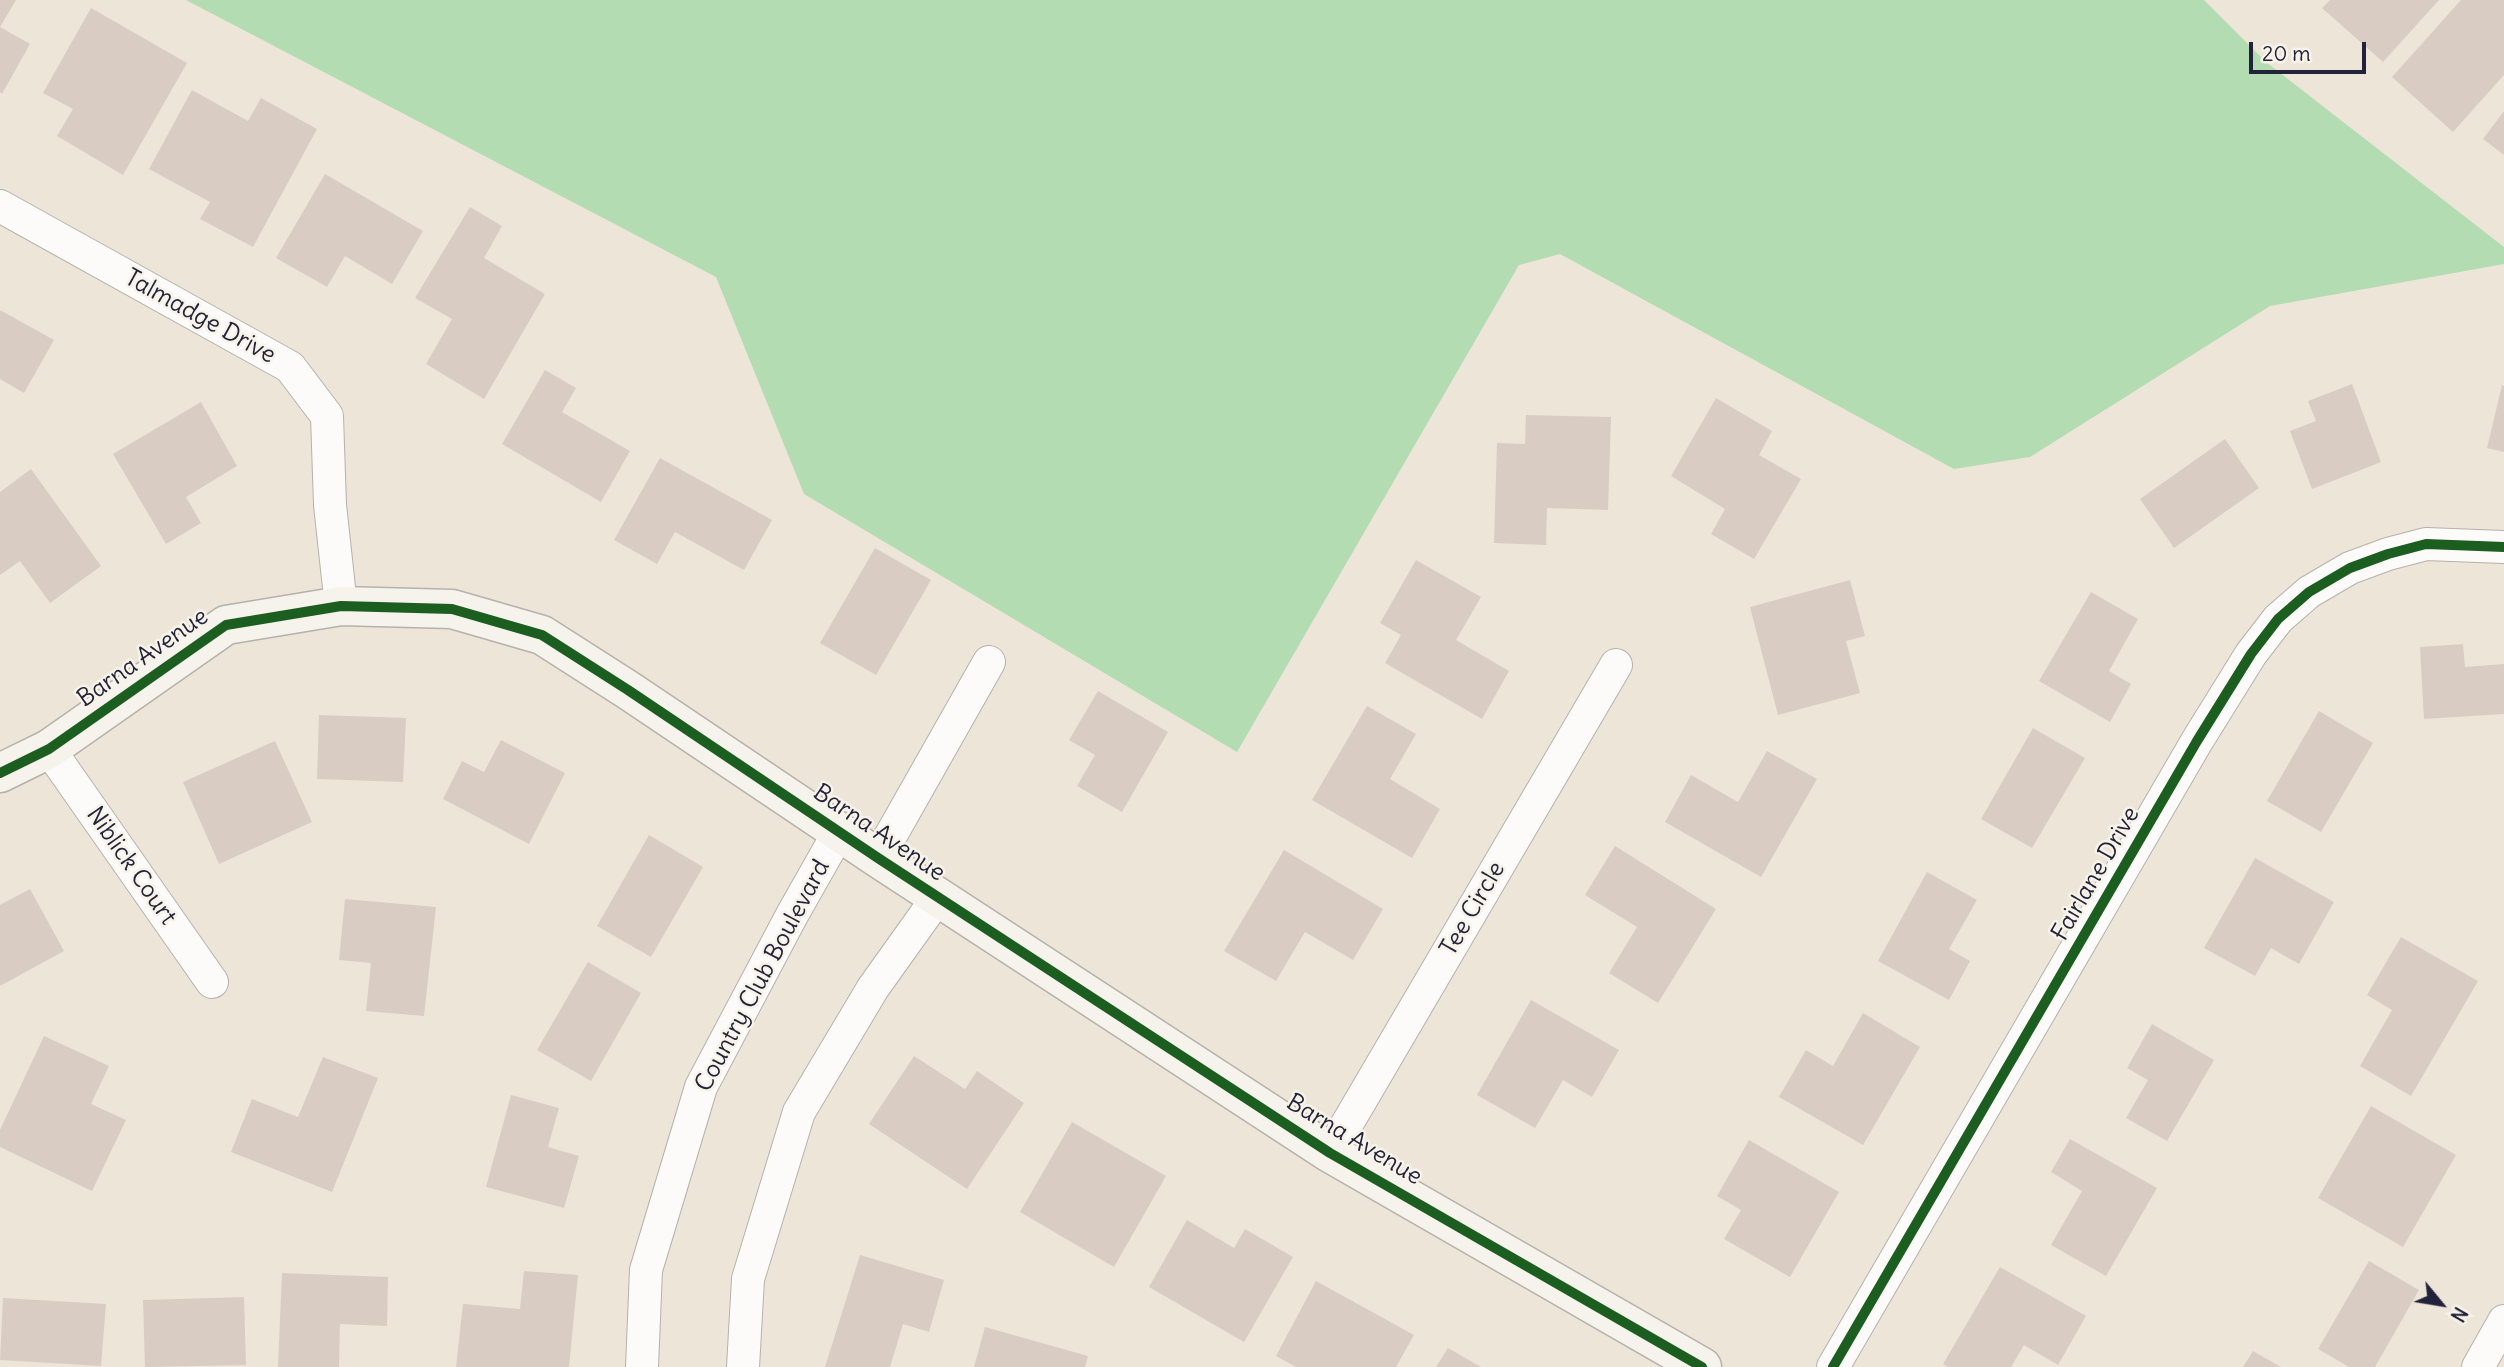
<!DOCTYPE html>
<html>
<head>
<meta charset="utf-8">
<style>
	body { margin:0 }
	#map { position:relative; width:2504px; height:1367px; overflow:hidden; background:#ede5d8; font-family:Delius,sans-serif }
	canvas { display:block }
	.north { position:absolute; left:2406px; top:1269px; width:70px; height:70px; -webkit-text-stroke:5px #f7f3e8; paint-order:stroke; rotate:120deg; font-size:19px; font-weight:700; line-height:28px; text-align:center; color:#22223b }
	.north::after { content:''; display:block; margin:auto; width:24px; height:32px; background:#22223b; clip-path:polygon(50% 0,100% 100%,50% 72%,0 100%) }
	.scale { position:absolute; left:2249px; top:42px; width:117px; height:32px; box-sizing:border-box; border:4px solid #22223b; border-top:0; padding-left:9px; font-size:21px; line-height:24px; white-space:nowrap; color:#22223b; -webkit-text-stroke:5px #f7f3e8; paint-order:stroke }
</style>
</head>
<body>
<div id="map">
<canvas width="2504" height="1367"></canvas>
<div class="north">N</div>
<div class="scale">20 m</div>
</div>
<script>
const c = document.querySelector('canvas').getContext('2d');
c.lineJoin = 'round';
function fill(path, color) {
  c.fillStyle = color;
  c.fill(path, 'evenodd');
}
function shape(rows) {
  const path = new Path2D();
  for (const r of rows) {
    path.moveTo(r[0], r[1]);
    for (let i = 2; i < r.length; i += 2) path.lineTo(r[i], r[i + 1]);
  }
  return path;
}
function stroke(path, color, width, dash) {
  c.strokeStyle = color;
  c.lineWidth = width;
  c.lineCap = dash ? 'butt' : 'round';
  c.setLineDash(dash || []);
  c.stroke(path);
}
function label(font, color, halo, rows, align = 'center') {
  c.font = font + ' Delius,sans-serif';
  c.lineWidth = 5;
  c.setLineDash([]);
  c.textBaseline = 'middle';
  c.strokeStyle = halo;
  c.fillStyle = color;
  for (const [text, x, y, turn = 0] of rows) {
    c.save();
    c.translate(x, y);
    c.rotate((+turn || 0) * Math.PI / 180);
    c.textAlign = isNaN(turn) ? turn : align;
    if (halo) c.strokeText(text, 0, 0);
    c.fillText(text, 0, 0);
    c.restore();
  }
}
fill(shape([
	[186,0,2204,0,2266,62,2504,247,2504,264,2270,306,2030,457,1954,469,1560,254,1519,265,1237,752,804,494,716,277]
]), '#b4dcb2');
fill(shape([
	[0,0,16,0,0,27,30,44,2,94,0,92],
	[2330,0,2439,0,2383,62,2322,8],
	[2461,0,2504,0,2504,75,2453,132,2392,77],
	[91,8,187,63,123,175,57,136,73,109,43,93],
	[192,90,248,121,261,98,317,129,253,247,200,219,210,202,149,169],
	[2504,111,2504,155,2483,139],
	[325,174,423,231,392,284,345,256,327,287,276,258],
	[470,207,502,226,484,258,545,294,484,399,426,364,452,319,415,298],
	[0,310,54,340,24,393,0,379],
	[545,370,576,388,562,412,630,451,601,502,502,444],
	[2352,384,2381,462,2312,489,2290,431,2316,421,2308,401],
	[2502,385,2504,386,2504,452,2487,448],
	[1716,398,1772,431,1759,455,1801,479,1754,559,1711,534,1725,509,1671,476],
	[201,402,237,466,186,497,201,523,166,544,113,454],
	[1526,415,1611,417,1608,510,1547,508,1546,545,1494,543,1497,443,1525,444],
	[2225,439,2259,488,2174,548,2140,499],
	[660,458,772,520,744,570,675,532,657,564,614,540],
	[31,469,101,566,50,603,20,561,0,575,0,492],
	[875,548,931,580,876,675,820,643],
	[1416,560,1481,597,1456,640,1509,671,1482,719,1385,663,1401,635,1380,623],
	[1850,580,1865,636,1846,641,1860,693,1778,715,1750,607],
	[2091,592,2138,619,2109,671,2131,684,2110,722,2039,681],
	[2463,644,2465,667,2504,664,2504,714,2424,719,2420,647],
	[1098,691,1168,732,1122,812,1077,786,1095,755,1069,740],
	[1367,706,1416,734,1390,779,1440,809,1412,858,1312,800],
	[2319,711,2373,743,2321,832,2267,801],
	[319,715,406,718,403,782,317,779],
	[2033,728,2085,758,2032,848,1981,819],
	[501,740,565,773,529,844,443,799,462,761,484,772],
	[275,741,312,822,219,864,183,782],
	[1767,751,1817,779,1761,877,1665,822,1691,775,1738,802],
	[649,835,703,867,651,957,597,926],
	[1615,846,1716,909,1658,1003,1609,973,1637,927,1585,895],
	[1284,850,1383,909,1353,960,1305,932,1276,981,1224,951],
	[2255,858,2334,902,2299,964,2271,948,2255,976,2204,948],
	[1927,872,1977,900,1949,949,1970,961,1949,1000,1878,961],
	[30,889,64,951,0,986,0,905],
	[345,899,436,907,424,1016,366,1011,371,963,339,960],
	[2401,937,2478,981,2411,1096,2360,1066,2392,1010,2367,995],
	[588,962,641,993,591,1081,537,1050],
	[1531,1000,1619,1050,1592,1097,1563,1080,1535,1128,1477,1095],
	[1863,1013,1920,1047,1863,1145,1779,1097,1806,1050,1833,1066],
	[2152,1024,2214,1060,2167,1141,2126,1118,2148,1080,2127,1068],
	[44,1036,109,1066,91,1104,126,1120,92,1191,0,1147,0,1130],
	[914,1056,965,1089,977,1071,1024,1103,967,1189,869,1124],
	[323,1057,378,1078,332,1192,231,1152,252,1099,298,1117],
	[511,1095,559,1108,548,1147,579,1156,564,1208,486,1187],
	[2371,1106,2456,1155,2403,1247,2318,1198],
	[1072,1122,1166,1176,1114,1267,1020,1212],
	[2070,1139,2157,1188,2106,1276,2051,1245,2082,1191,2051,1172],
	[1749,1140,1839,1192,1790,1277,1724,1239,1741,1210,1717,1196],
	[1187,1220,1234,1248,1245,1229,1293,1257,1244,1342,1149,1287],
	[860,1255,944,1280,929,1332,903,1324,890,1367,825,1367],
	[2369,1261,2419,1290,2375,1367,2349,1367,2318,1349],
	[2000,1267,2086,1316,2058,1365,2024,1345,2011,1367,1948,1367,1943,1364],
	[524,1271,578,1275,569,1367,456,1367,463,1304,520,1309],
	[282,1273,388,1277,387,1326,340,1324,339,1367,278,1367],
	[1316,1281,1414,1335,1396,1367,1296,1367,1276,1356],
	[244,1297,246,1365,145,1367,143,1300],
	[3,1298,106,1304,101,1366,0,1360],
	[985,1327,1088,1356,1085,1367,974,1367],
	[1448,1348,1481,1367,1436,1367],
	[2253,1351,2281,1367,2243,1367]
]), '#d9cdc3');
const street = shape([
	[0,206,290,367,327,416,330,505,341,606],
	[49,749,212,982],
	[878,858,989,662],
	[1330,1153,1616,665],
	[642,1367,646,1270,701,1087,792,915,839,832],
	[743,1367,748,1279,799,1112,873,988,938,897],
	[1833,1367,2197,741,2251,654,2278,619,2309,592,2350,568,2388,554,2426,544,2504,547],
	[2478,1367,2504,1321]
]);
const secondary = shape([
	[0,773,49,749,226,625,341,606,452,609,542,635,628,690,878,858,1330,1153,1702,1367]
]);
stroke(street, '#b6b1ab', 34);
stroke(secondary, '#b6b1ab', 41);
stroke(street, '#fcfbf9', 32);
stroke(secondary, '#f6f2ec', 38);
stroke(shape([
	[0,773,49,749,226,625,341,606,452,609,542,635,628,690,878,858,1330,1153,1702,1367],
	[1833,1367,2197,741,2251,654,2278,619,2309,592,2350,568,2388,554,2426,544,2504,547]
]), '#1b5e20', 10);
label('24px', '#22223b', '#f7f3e8', [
	["Talmadge Drive",200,317,29],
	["Barna Avenue",143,658,-35],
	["Barna Avenue",879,833,34],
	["Niblick Court",131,866,55],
	["Fairlane Drive",2096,874,-60],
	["Tee Circle",1473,909,-60],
	["Country Club Boulevard",763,976,-62],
	["Barna Avenue",1354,1140,31]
]);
</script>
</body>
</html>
